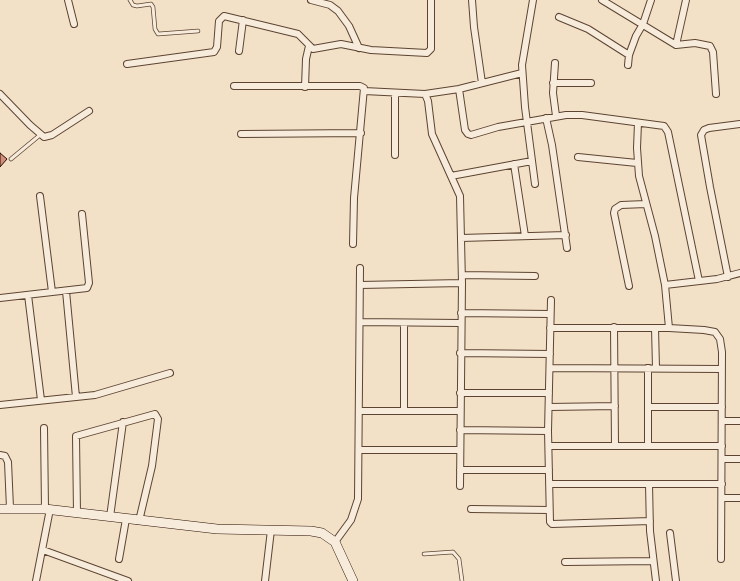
<!DOCTYPE html>
<html>
<head>
<meta charset="utf-8">
<style>
	body { margin:0 }
	canvas { display:block; background:#f2e0c7 }
</style>
</head>
<body>
<canvas width="740" height="581"></canvas>
<script>
const c = document.querySelector('canvas').getContext('2d');
c.lineJoin = 'round';
function fill(path, color) {
  c.fillStyle = color;
  c.fill(path, 'evenodd');
}
function shape(rows) {
  const path = new Path2D();
  for (const r of rows) {
    path.moveTo(r[0], r[1]);
    for (let i = 2; i < r.length; i += 2) path.lineTo(r[i], r[i + 1]);
  }
  return path;
}
function stroke(path, color, width, dash) {
  c.strokeStyle = color;
  c.lineWidth = width;
  c.lineCap = dash ? 'butt' : 'round';
  c.setLineDash(dash || []);
  c.stroke(path);
}
const building = shape([
	[0,153,7,159,0,167,0,153]
]);
fill(building, '#d28f7c');
stroke(building, '#2b1000', 1);
const lane = shape([
	[130,0,133,5,137,6,151,4,153,7,155,29,158,34,198,31],
	[11,159,40,135],
	[424,554,453,552,459,559,462,581]
]);
const street = shape([
	[68,0,74,24],
	[311,0,330,5,338,11,349,26,359,48],
	[472,0,474,27,482,83],
	[533,0,522,65,525,107,535,184],
	[602,0,676,45,695,43,710,46,713,52,716,94],
	[559,17,588,29,629,55],
	[676,45,686,0],
	[239,51,243,20],
	[555,63,553,93,556,116],
	[127,64,214,52,217,47,219,21,224,16,298,34,313,49,341,44,371,50,427,53,431,49,431,0],
	[628,65,629,55,636,36,643,24,651,0],
	[553,83,591,83],
	[234,86,360,86,364,88,354,198,353,244],
	[305,87,306,59,309,46],
	[459,89,465,130,468,134,471,135,498,127,566,115,582,115,664,126,668,132,699,281],
	[364,91,425,94,428,101,432,134,460,196,462,283,460,486],
	[395,93,395,155],
	[0,94,30,125,44,137,52,135,89,111],
	[425,94,459,89,522,73],
	[546,118,552,145,567,248],
	[638,123,637,148,639,176,655,236,665,285,669,328],
	[241,134,361,133],
	[578,157,637,163],
	[514,164,525,236],
	[451,176,532,161],
	[40,196,52,292],
	[461,238,566,235],
	[462,275,535,276],
	[728,277,710,187,701,135,704,130,709,128,740,124],
	[360,285,462,283],
	[665,285,717,279,740,273],
	[629,286,614,213,615,209,621,205,646,204],
	[66,291,76,397],
	[28,295,41,400],
	[0,298,87,288,89,283,82,214],
	[551,300,548,431,550,522,552,524,650,521],
	[461,313,550,314],
	[360,322,460,323],
	[614,327,615,446],
	[550,328,669,328,704,330,715,332,720,339,722,352,721,559],
	[655,328,656,368],
	[460,353,550,354],
	[550,368,722,369],
	[460,393,549,393],
	[0,405,95,395,170,373],
	[549,407,615,406],
	[648,407,722,407],
	[360,411,460,411],
	[404,411,404,323],
	[722,421,740,421],
	[44,428,45,509],
	[460,430,548,431],
	[549,446,722,446],
	[648,446,648,368],
	[359,450,460,450],
	[0,455,5,456,8,462,10,508],
	[722,459,740,459],
	[460,470,549,470],
	[549,484,722,484],
	[649,484,650,531,656,581],
	[722,498,740,498],
	[471,509,549,510],
	[77,513,76,436,155,414,158,419,152,466,139,521],
	[110,517,123,422],
	[670,533,676,581],
	[335,542,351,520,358,499,360,268],
	[43,550,128,581],
	[119,559,126,519],
	[565,562,653,561],
	[36,581,50,509],
	[265,581,271,530]
]);
const secondary = shape([
	[0,509,45,509,217,529,311,531,322,533,335,542,353,581]
]);
stroke(lane, '#5d4432', 4.5);
stroke(street, '#5d4432', 8);
stroke(secondary, '#2b1000', 10);
stroke(lane, '#f7ebdb', 3);
stroke(street, '#f7ebdb', 6);
stroke(secondary, '#f7ebdb', 9);
</script>
</body>
</html>
